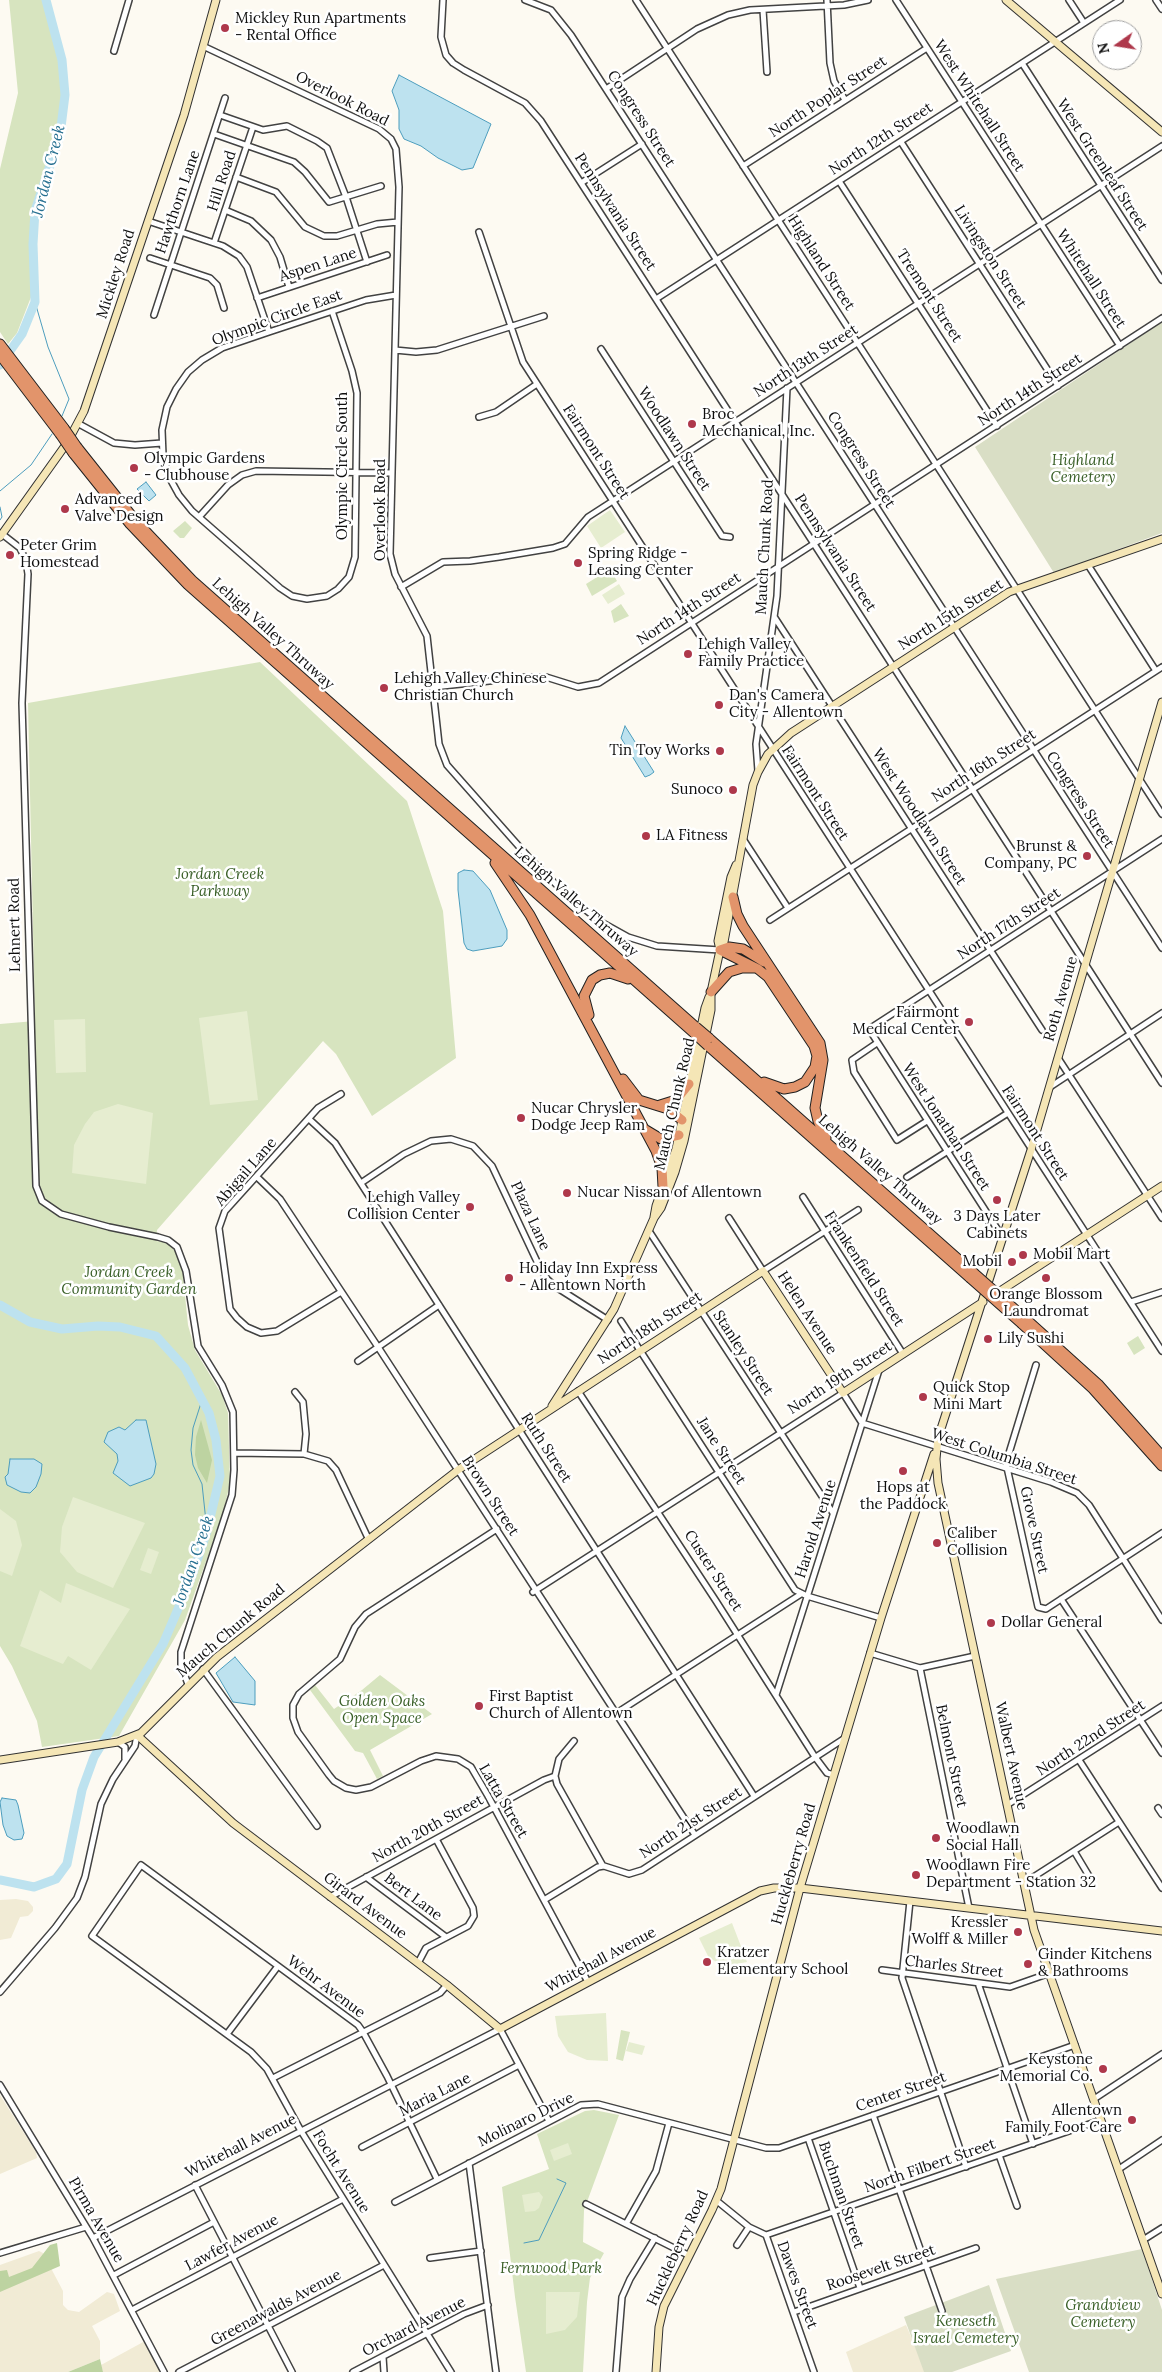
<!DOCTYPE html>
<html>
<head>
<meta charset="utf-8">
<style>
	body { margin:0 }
	#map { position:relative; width:1162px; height:2372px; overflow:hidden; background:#fdfaf2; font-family:Lora,serif }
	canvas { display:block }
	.north { position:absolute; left:1092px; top:20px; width:50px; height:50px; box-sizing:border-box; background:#fff; border:1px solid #9f9f9f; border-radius:50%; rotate:257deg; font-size:14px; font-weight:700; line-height:20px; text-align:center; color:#0f0f0f }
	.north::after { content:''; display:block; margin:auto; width:18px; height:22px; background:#ae384b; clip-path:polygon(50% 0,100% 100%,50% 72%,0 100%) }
</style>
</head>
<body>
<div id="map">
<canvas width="1162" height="2372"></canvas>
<div class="north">N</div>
</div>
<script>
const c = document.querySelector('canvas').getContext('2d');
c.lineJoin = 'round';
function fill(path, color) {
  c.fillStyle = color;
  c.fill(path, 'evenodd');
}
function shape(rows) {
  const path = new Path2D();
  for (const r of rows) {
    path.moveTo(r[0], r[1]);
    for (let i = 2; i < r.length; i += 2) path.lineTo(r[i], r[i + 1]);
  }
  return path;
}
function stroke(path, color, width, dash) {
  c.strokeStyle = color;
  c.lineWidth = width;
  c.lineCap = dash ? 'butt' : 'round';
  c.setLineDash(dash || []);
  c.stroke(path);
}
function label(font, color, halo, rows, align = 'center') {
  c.font = font + ' Lora,serif';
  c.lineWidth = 5;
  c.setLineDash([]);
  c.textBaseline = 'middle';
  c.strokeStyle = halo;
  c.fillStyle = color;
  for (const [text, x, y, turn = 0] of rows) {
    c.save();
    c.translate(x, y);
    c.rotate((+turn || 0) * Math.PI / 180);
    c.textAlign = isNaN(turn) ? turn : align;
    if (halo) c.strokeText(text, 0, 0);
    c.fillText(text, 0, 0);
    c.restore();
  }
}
fill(shape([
	[16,1899,28,1901,33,1907,33,1911,28,1916,20,1917,11,1938,0,1940,0,1900],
	[0,2095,36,2152,37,2158,0,2174],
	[39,2251,43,2253,63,2291,63,2305,68,2310,79,2312,107,2292,114,2294,120,2311,92,2326,100,2341,100,2359,68,2372,0,2372,0,2265],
	[906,2325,926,2372,853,2372,846,2352],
	[145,2341,161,2372,103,2372,101,2365]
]), '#f1ebd5');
fill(shape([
	[9,0,44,0,57,53,62,90,58,126,33,209,31,297,17,333,8,344,0,332,0,169,18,93],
	[185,521,192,528,184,538,180,538,173,531],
	[610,569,617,581,592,596,586,584],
	[621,604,629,616,614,623,611,611],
	[260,662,407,801,443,911,456,1058,372,1116,336,1054,323,1041,157,1230,156,1241,165,1242,175,1251,182,1266,188,1325,195,1350,222,1395,228,1413,230,1483,223,1514,185,1620,119,1736,42,1747,37,1721,12,1666,0,1646,0,1024,35,1021,28,703],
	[1138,1336,1145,1348,1134,1355,1127,1343],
	[380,1675,432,1714,370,1750,383,1776,377,1779,363,1753,355,1751,310,1690,315,1685,334,1709,362,1690],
	[621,2030,630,2032,623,2061,616,2059],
	[594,2110,619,2115,584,2210,583,2242,604,2253,590,2278,587,2302,583,2372,526,2372,515,2297,502,2187,549,2169,537,2134,585,2111]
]), '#d7e4bf');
fill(shape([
	[201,1420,212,1460,207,1483,198,1468,195,1455,196,1437],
	[57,2243,60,2266,0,2292,0,2271,7,2270,9,2277,32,2268,50,2245],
	[100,2359,103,2372,68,2372]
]), '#bdd3a1');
fill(shape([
	[1162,322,1162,533,1054,573,975,447],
	[1142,2249,1162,2310,1162,2372,1029,2372,996,2279],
	[989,2285,1011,2351,952,2372,924,2372,904,2317]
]), '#d9dec5');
fill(shape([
	[610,510,625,532,601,548,587,526],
	[619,584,625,594,608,604,602,595],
	[247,1011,258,1100,210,1105,199,1018],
	[85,1019,86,1072,56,1073,54,1020],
	[118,1104,153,1113,146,1184,72,1173,74,1145,85,1124,94,1112],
	[73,1497,145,1523,113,1588,77,1572,60,1552,62,1527],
	[0,1509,16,1521,22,1545,12,1576,0,1571],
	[148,1548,159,1552,151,1574,140,1570],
	[66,1583,130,1609,91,1670,68,1656,63,1664,20,1646,40,1590,61,1603],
	[732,1923,747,1962,725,1966,709,1958,699,1938],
	[606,2013,608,2061,587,2060,568,2052,558,2036,555,2016],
	[629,2042,645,2046,642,2055,626,2051],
	[568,2143,572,2154,554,2161,550,2150],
	[539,2192,543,2197,539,2208,535,2211,525,2212,522,2195],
	[546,2292,580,2292,577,2317,565,2330,546,2334]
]), '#e6edd0');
const water = shape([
	[399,75,491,124,473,168,462,170,438,158,421,146,404,139,399,129,399,110,392,91,399,75],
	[146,482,156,495,149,501,137,489,146,482],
	[625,726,654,772,650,775,645,777,621,738,625,726],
	[464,870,473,871,490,890,507,930,507,939,502,946,473,951,467,949,464,943,458,890,458,873,464,870],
	[136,1420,146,1420,156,1464,154,1474,151,1478,130,1486,113,1473,118,1461,117,1454,104,1442,108,1432,119,1427,125,1430,136,1420],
	[10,1459,34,1459,42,1464,41,1474,36,1487,30,1493,21,1492,7,1485,5,1477,8,1474,10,1459],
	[235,1657,255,1681,255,1705,233,1702,216,1673,235,1657],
	[2,1798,16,1800,18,1805,24,1833,22,1839,14,1840,7,1836,3,1825,0,1802,2,1798]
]);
fill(water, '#bde2ef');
stroke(water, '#4d9dbd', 1);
stroke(shape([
	[35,302,48,347,69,399,62,416],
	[0,491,31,465,52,434],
	[0,507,2,517,0,520],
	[202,1400,193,1428,191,1450,193,1465,202,1484,207,1531],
	[524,2243,539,2240,566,2183,557,2179]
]), '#4d9dbd', 1);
stroke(shape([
	[0,365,22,334,35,302,33,244,35,211,60,135,65,95,62,60,46,0],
	[0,1305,30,1322,62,1329,98,1326,120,1327,156,1336,185,1368,209,1413,216,1440,220,1476,207,1531,190,1581,163,1644,94,1757,82,1790,67,1864,56,1879,34,1887,0,1880]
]), '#bde2ef', 9);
const street = shape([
	[443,0,441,37,446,55,453,63,464,70,525,103,541,121,1162,1083],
	[525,0,551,10,571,35,1162,948],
	[636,0,1162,814],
	[827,0,830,63,834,81,845,100],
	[896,0,1120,346],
	[1069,0,1084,23],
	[1156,0,1162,9],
	[763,10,767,72],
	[205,47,379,129,391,139,396,149,399,187,390,554,395,574,427,636,439,744,447,765,531,860,567,895,601,922,628,937,657,946,720,950],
	[114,51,129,0],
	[1022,63,1162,280],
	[606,89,697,29,728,15,750,10,844,5,868,0],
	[220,115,263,130,287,126,317,141,327,148,346,197,367,262],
	[214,134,294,162,305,172,329,202,381,186],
	[901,142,1058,386],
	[743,166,927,48],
	[236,177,276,192,305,227,324,236,337,236,377,224,398,222],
	[839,181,997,426],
	[581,183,642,144],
	[225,210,251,221,271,240,280,257,289,287],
	[148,221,223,246,239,256,247,267,269,332],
	[479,232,523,362,1162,1351],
	[214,243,253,127],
	[150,258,210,278,217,285,224,308],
	[257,298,387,255],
	[656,299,1120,0],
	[332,311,352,371,357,393,355,557,349,577,338,589,327,596,307,599,292,596,280,588,192,511,179,495,168,475,163,455,162,430,167,407,176,389,188,372,202,360,222,348,269,332,366,300,396,295],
	[154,315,225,98],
	[601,349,722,536,730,537],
	[395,350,416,352,437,350,544,316],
	[479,417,496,412,537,384],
	[79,424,114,443,135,445,162,443],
	[199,517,228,485,242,475,256,471,392,473],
	[2,534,20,548,26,561,28,574,22,703,36,1186,42,1201,61,1214,109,1227,158,1237,168,1240,177,1247,186,1271,198,1346,222,1385,233,1412,234,1470,232,1495,181,1652,181,1666,188,1684],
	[1088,565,1156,671],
	[401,587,443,562,470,561,499,557,553,548,565,544,588,517,1162,146],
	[775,618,1042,1030],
	[433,687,527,677,546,677,578,687,599,683,1162,318],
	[758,771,756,744,777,596,787,388],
	[743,839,788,908],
	[770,920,1162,667],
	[877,1043,852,1060,854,1072,897,1140,927,1121],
	[1058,1058,1162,1218],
	[1050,1087,1162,1013],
	[341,1094,318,1108,225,1211,219,1228,230,1309,237,1318,247,1327,261,1333,277,1331,341,1292],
	[309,1119,335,1143,754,1796],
	[257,1177,280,1199,378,1347,695,1835],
	[907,1177,1008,1113],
	[361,1183,404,1154,431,1141,451,1139,473,1146,492,1166,540,1268,547,1279,556,1287,608,1320],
	[803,1197,903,1354],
	[729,1218,763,1271,858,1210],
	[649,1231,833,1513],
	[1003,1238,869,1029,1162,839],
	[1131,1302,1162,1292],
	[621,1321,795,1590,807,1596,881,1618],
	[358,1361,439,1305],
	[1036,1365,1006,1463,1038,1607,1046,1609,1162,1533],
	[578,1391,716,1601,815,1757,827,1773,834,1775],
	[295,1392,303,1402,306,1434,304,1454],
	[234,1453,304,1454,328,1461,336,1470,368,1538],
	[497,1529,366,1614,355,1627,340,1659,299,1694,293,1705,293,1718,298,1732,329,1775,334,1781,346,1788,356,1790,371,1787,421,1761,436,1756,458,1759,471,1767,488,1796,588,1982],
	[533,1592,843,1393,862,1423,1051,1482,1077,1493,1089,1505,1162,1620],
	[1061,1599,1162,1753],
	[870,1653,920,1668,975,1656],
	[920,1668,969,1908],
	[203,1669,317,1826],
	[776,1695,879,1370],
	[615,1714,801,1594],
	[118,1742,125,1747,125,1759],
	[1079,1760,1162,1888],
	[555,1776,557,1784,603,1866],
	[1007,1805,1162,1706],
	[1158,1808,1162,1814],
	[1074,1851,1092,1881],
	[366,1877,446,1937],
	[1024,1883,1119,1822],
	[330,1897,544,1780,555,1776,559,1759,574,1741],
	[544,1900,598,1867,604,1866,629,1874,642,1870,845,1738],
	[910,1901,902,1978,966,2167],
	[418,1963,426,1948,468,1926,474,1916,473,1908,436,1839],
	[882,1970,1010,1987,1050,1973],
	[978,1983,1033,2144],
	[0,1992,55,1928,77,1898,85,1877,101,1804,113,1779,135,1746,137,1735],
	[227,2034,278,1966],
	[273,2078,411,2008,440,1993,447,1985],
	[0,2085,93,2238,164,2372],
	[1094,2099,1162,2054],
	[873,2115,942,2311],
	[808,2138,860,2288],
	[362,2147,519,2065],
	[999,2155,1017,2206],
	[469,2163,496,2372],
	[1119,2169,1162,2140],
	[437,2179,387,2076,363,2032,358,2025,141,1865,92,1936,251,2052,267,2069,301,2131,451,2372],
	[195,2185,292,2372],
	[717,2201,749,2227,766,2235,814,2372],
	[395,2202,581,2105,598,2104,766,2148,779,2148,1075,2045],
	[586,2204,688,2255],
	[626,2224,656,2171,669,2123],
	[766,2235,1101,2120],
	[93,2238,500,2029,549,2121],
	[1143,2240,1162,2228],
	[737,2245,749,2227],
	[0,2253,86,2227],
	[430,2258,481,2251],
	[114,2275,214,2222],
	[132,2310,343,2199],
	[794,2312,976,2248],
	[383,2357,384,2372],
	[179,2372,384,2265],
	[353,2372,464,2314,488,2305],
	[616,2372,622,2297,630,2279,655,2238]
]);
const secondary = shape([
	[1006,0,1162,132],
	[0,537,67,443,84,411,184,115,216,0],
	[1162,702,1031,1150,938,1438,936,1459,938,1483,1034,1930,1162,2294],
	[720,950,718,941,731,877,736,865],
	[654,1217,656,1206,676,1149,705,1008,709,997],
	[994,1295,1162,1186],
	[552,1406,614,1309,654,1218,661,1208,675,1172,684,1141,711,1010,711,992,720,950,724,942,753,785,758,772,768,754,791,733,1009,592,1162,539],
	[137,1735,233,1823,447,1985,500,2029,711,1917,760,1891,774,1888,800,1888,1162,1931],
	[0,1760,118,1742,141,1733,217,1657,458,1470,763,1271,843,1393,983,1302],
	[656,2372,659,2327,664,2306,712,2210,721,2189,800,1888,881,1618,934,1454]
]);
const highway = shape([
	[0,344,64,428],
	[0,355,60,434],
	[77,447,135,520,192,580,696,1027],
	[73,453,130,524,188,585,695,1034],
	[495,863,530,915,656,1151,662,1168,663,1187],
	[733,897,737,914,743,926,820,1043,823,1060,815,1108,818,1121,826,1138],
	[720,950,758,969,768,977,814,1046,817,1056,815,1067,805,1082,795,1087,784,1089,764,1082],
	[720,950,729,947,743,949,764,962],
	[711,992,729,972,742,968,753,968],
	[589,1015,584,996,592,980,600,975,610,973,628,979],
	[709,1038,974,1273],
	[708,1046,970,1278],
	[623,1079,639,1100,668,1109,682,1120],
	[660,1105,676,1100,689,1084],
	[646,1130,661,1139,679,1135],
	[1026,1319,1098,1384,1162,1456],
	[1022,1324,1093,1389,1162,1466]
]);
stroke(street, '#424242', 8);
stroke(secondary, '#313131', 9);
stroke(highway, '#202020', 11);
stroke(street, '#fff', 5);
stroke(secondary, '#f5e6b6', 7);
stroke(highway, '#e2946b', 9);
const highwayBridge = shape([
	[64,428,77,447],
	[60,434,73,453],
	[696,1027,709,1038],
	[695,1034,708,1046],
	[974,1273,1026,1319],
	[970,1278,1022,1324]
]);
stroke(highwayBridge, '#202020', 11, []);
stroke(highwayBridge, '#e2946b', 9);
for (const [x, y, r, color] of [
	[225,28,5,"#ae384b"],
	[692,424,5,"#ae384b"],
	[134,468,5,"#ae384b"],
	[65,509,5,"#ae384b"],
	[10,555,5,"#ae384b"],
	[578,563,5,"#ae384b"],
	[688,654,5,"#ae384b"],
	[384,688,5,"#ae384b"],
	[719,705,5,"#ae384b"],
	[720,751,5,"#ae384b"],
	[733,790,5,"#ae384b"],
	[646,836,5,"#ae384b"],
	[1087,856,5,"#ae384b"],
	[969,1022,5,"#ae384b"],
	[521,1118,5,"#ae384b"],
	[567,1193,5,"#ae384b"],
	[997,1200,5,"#ae384b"],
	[470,1207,5,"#ae384b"],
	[1023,1255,5,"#ae384b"],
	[1012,1262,5,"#ae384b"],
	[509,1278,5,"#ae384b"],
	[1046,1278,5,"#ae384b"],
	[988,1339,5,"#ae384b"],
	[923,1397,5,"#ae384b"],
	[903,1471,5,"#ae384b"],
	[937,1543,5,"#ae384b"],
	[991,1623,5,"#ae384b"],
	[479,1706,5,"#ae384b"],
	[936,1838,5,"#ae384b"],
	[916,1875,5,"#ae384b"],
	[1018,1932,5,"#ae384b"],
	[707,1962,5,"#ae384b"],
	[1028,1964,5,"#ae384b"],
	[1103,2069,5,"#ae384b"],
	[1132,2120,5,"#ae384b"]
]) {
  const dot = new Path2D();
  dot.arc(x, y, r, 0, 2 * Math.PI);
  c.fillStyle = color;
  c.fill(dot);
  stroke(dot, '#fff', 2);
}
label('15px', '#0f0f0f', '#fff', [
	["Mickley Run Apartments",235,19],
	["- Rental Office",235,36],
	["Broc",702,415],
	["Mechanical, Inc.",702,432],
	["Olympic Gardens",144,459],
	["- Clubhouse",144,476],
	["Advanced",75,500],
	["Valve Design",75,517],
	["Peter Grim",20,546],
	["Homestead",20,563],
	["Spring Ridge -",588,554],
	["Leasing Center",588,571],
	["Lehigh Valley",698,645],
	["Family Practice",698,662],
	["Lehigh Valley Chinese",394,679],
	["Christian Church",394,696],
	["Dan's Camera",729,696],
	["City - Allentown",729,713],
	["Tin Toy Works",710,751,"right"],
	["Sunoco",723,790,"right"],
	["LA Fitness",656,836],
	["Brunst &",1077,847,"right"],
	["Company, PC",1077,864,"right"],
	["Fairmont",959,1013,"right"],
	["Medical Center",959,1030,"right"],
	["Nucar Chrysler",531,1109],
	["Dodge Jeep Ram",531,1126],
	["Nucar Nissan of Allentown",577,1193],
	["Lehigh Valley",460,1198,"right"],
	["Collision Center",460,1215,"right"],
	["3 Days Later",997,1217,"center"],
	["Cabinets",997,1234,"center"],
	["Mobil Mart",1033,1255],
	["Mobil",1002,1262,"right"],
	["Holiday Inn Express",519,1269],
	["- Allentown North",519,1286],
	["Orange Blossom",1046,1295,"center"],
	["Laundromat",1046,1312,"center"],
	["Lily Sushi",998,1339],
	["Quick Stop",933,1388],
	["Mini Mart",933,1405],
	["Hops at",903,1488,"center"],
	["the Paddock",903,1505,"center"],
	["Caliber",947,1534],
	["Collision",947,1551],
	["Dollar General",1001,1623],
	["First Baptist",489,1697],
	["Church of Allentown",489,1714],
	["Woodlawn",946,1829],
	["Social Hall",946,1846],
	["Woodlawn Fire",926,1866],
	["Department - Station 32",926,1883],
	["Kressler",1008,1923,"right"],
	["Wolff & Miller",1008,1940,"right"],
	["Kratzer",717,1953],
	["Elementary School",717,1970],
	["Ginder Kitchens",1038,1955],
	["& Bathrooms",1038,1972],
	["Keystone",1093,2060,"right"],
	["Memorial Co.",1093,2077,"right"],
	["Allentown",1122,2111,"right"],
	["Family Foot Care",1122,2128,"right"]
], 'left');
label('15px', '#0f0f0f', '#fff', [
	["North Poplar Street",828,97,-33],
	["Overlook Road",342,99,27],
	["West Whitehall Street",979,106,57],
	["Congress Street",641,119,57],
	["North 12th Street",881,139,-33],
	["West Greenleaf Street",1102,165,57],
	["Hill Road",222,181,-72],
	["Hawthorn Lane",178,202,-71],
	["Pennsylvania Street",615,212,57],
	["Livingston Street",990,257,57],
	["Highland Street",821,263,57],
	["Aspen Lane",318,265,-18],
	["Mickley Road",116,274,-72],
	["Whitehall Street",1091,279,57],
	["Tremont Street",929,296,57],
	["Olympic Circle East",277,318,-20],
	["North 13th Street",806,361,-33],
	["North 14th Street",1030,390,-33],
	["Woodlawn Street",674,439,57],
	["Fairmont Street",596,452,57],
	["Congress Street",861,460,57],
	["Olympic Circle South",343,466,-90],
	["Overlook Road",381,510,-90],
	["Mauch Chunk Road",765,547,-87],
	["Pennsylvania Street",835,553,57],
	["North 14th Street",689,609,-33],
	["North 15th Street",951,615,-32],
	["Lehigh Valley Thruway",273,634,42],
	["North 16th Street",984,766,-33],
	["Fairmont Street",815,793,57],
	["Congress Street",1080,800,57],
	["West Woodlawn Street",919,817,57],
	["Lehigh Valley Thruway",576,902,41],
	["North 17th Street",1009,924,-33],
	["Lehnert Road",15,925,-91],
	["Roth Avenue",1061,999,-74],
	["Mauch Chunk Road",675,1104,-77],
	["West Jonathan Street",946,1127,57],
	["Fairmont Street",1035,1133,57],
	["Lehigh Valley Thruway",880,1170,41],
	["Abigail Lane",246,1172,-49],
	["Plaza Lane",530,1216,65],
	["Frankenfield Street",864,1269,57],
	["Helen Avenue",807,1313,57],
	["North 18th Street",650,1328,-33],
	["Stanley Street",743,1353,57],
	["North 19th Street",840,1378,-33],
	["Ruth Street",546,1448,57],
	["Jane Street",721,1451,57],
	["West Columbia Street",1004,1457,18],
	["Brown Street",490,1496,57],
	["Harold Avenue",816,1529,-72],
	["Grove Street",1034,1530,78],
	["Custer Street",713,1571,57],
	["Mauch Chunk Road",231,1631,-40],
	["North 22nd Street",1091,1738,-33],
	["Belmont Street",951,1756,78],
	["Walbert Avenue",1011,1756,78],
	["Latta Street",503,1801,60],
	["North 21st Street",691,1823,-33],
	["North 20th Street",428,1829,-29],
	["Huckleberry Road",794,1864,-74],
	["Bert Lane",413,1897,37],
	["Girard Avenue",365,1906,37],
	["Whitehall Avenue",601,1960,-28],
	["Charles Street",954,1967,7],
	["Wehr Avenue",326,1987,37],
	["Center Street",901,2092,-19],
	["Maria Lane",435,2095,-27],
	["Molinaro Drive",526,2120,-26],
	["Whitehall Avenue",241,2146,-27],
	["North Filbert Street",930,2166,-19],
	["Focht Avenue",341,2172,58],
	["Buchman Street",841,2195,71],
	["Pirma Avenue",96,2220,60],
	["Lawfer Avenue",232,2243,-28],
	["Huckleberry Road",678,2248,-65],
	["Roosevelt Street",881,2268,-19],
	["Dawes Street",797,2285,70],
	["Greenawalds Avenue",276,2308,-28],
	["Orchard Avenue",414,2327,-27]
]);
label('italic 15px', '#395f27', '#fff', [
	["Highland",1083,461],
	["Cemetery",1083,478],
	["Jordan Creek",220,875],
	["Parkway",220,892],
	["Jordan Creek",129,1273],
	["Community Garden",129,1290],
	["Golden Oaks",382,1702],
	["Open Space",382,1719],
	["Fernwood Park",551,2269],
	["Grandview",1103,2306],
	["Cemetery",1103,2323],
	["Keneseth",966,2322],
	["Israel Cemetery",966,2339]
]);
label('italic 16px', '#277091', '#fff', [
	["Jordan Creek",49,171,-76],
	["Jordan Creek",194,1561,-71]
]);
</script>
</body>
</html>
